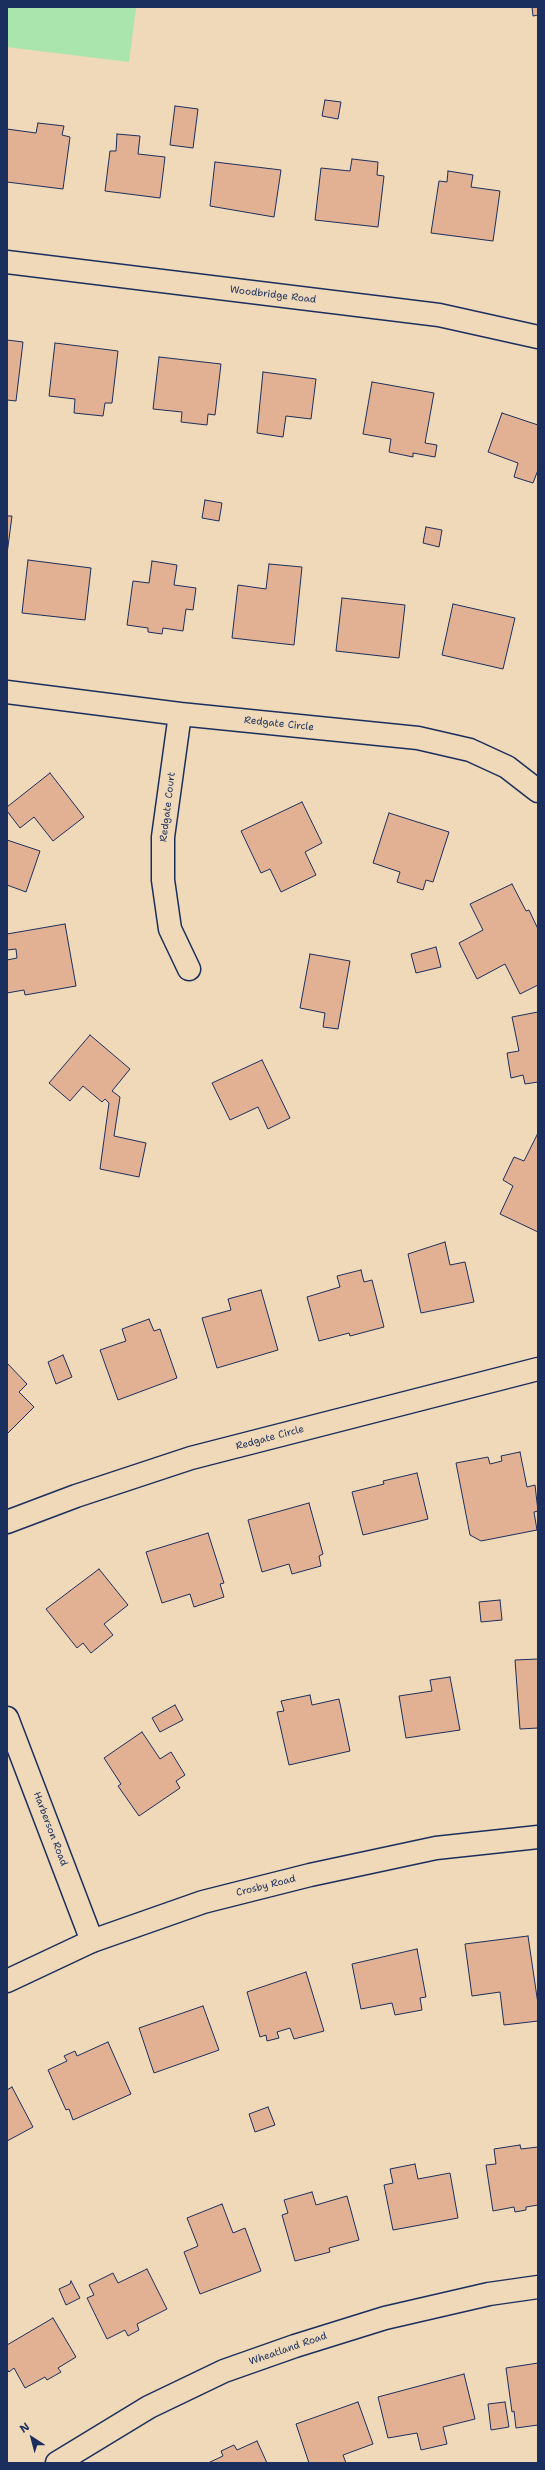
<!DOCTYPE html>
<html>
<head>
<meta charset="utf-8">
<style>
	body { margin:0 }
	#map { position:relative; width:545px; height:2470px; overflow:hidden; background:#efd9b8; font-family:"Shantell Sans",sans-serif }
	canvas { display:block }
	.frame { position:absolute; inset:0; border:8px solid #1b2f5e; pointer-events:none }
	.north { position:absolute; left:12px; top:2418px; width:40px; height:40px; -webkit-text-stroke:3px #efd9b8; paint-order:stroke; rotate:324deg; font-size:11px; font-weight:700; line-height:16px; text-align:center; color:#1b2f5e }
	.north::after { content:''; display:block; margin:auto; width:14px; height:18px; background:#1b2f5e; clip-path:polygon(50% 0,100% 100%,50% 72%,0 100%) }
</style>
</head>
<body>
<div id="map">
<canvas width="545" height="2470"></canvas>
<div class="frame"></div>
<div class="north">N</div>
</div>
<script>
const c = document.querySelector('canvas').getContext('2d');
c.lineJoin = 'round';
function fill(path, color) {
  c.fillStyle = color;
  c.fill(path, 'evenodd');
}
function shape(rows) {
  const path = new Path2D();
  for (const r of rows) {
    path.moveTo(r[0], r[1]);
    for (let i = 2; i < r.length; i += 2) path.lineTo(r[i], r[i + 1]);
  }
  return path;
}
function stroke(path, color, width, dash) {
  c.strokeStyle = color;
  c.lineWidth = width;
  c.lineCap = dash ? 'butt' : 'round';
  c.setLineDash(dash || []);
  c.stroke(path);
}
function label(font, color, halo, rows, align = 'center') {
  c.font = font + ' "Shantell Sans",sans-serif';
  c.lineWidth = 4;
  c.setLineDash([]);
  c.textBaseline = 'middle';
  c.strokeStyle = halo;
  c.fillStyle = color;
  for (const [text, x, y, turn = 0] of rows) {
    c.save();
    c.translate(x, y);
    c.rotate((+turn || 0) * Math.PI / 180);
    c.textAlign = isNaN(turn) ? turn : align;
    if (halo) c.strokeText(text, 0, 0);
    c.fillText(text, 0, 0);
    c.restore();
  }
}
fill(shape([
	[7,7,136,7,129,62,7,47]
]), '#a9e5ac');
const building = shape([
	[532,7,538,7,538,15,533,16,532,7],
	[325,100,341,102,338,119,322,116,325,100],
	[175,106,198,109,193,148,170,145,175,106],
	[38,123,64,126,62,135,70,137,63,189,7,182,7,129,36,133,38,123],
	[117,134,140,136,138,154,165,157,160,198,105,191,110,151,116,151,117,134],
	[352,159,378,162,377,175,384,176,378,227,315,220,321,168,350,171,352,159],
	[215,162,281,170,274,217,210,206,215,162],
	[448,171,473,175,471,187,500,191,493,241,431,233,439,181,447,182,448,171],
	[7,340,23,342,16,401,7,400,7,340],
	[55,343,118,351,112,403,105,403,103,416,74,413,75,399,49,396,55,343],
	[159,357,221,364,215,415,208,414,207,425,181,422,182,412,153,409,159,357],
	[263,372,316,379,311,419,286,416,283,437,257,433,263,372],
	[372,382,434,393,425,443,437,445,435,457,413,453,413,457,389,452,391,439,363,434,372,382],
	[502,413,538,425,538,470,533,483,514,477,518,463,488,452,502,413],
	[205,500,222,503,219,521,202,518,205,500],
	[7,516,12,516,7,554,7,516],
	[426,527,442,530,439,547,423,543,426,527],
	[28,560,91,568,85,620,22,613,28,560],
	[152,561,177,565,174,585,196,588,193,610,186,609,183,631,163,628,162,634,148,632,148,628,127,625,133,581,149,583,152,561],
	[269,564,302,567,294,645,232,638,238,585,266,589,269,564],
	[342,598,405,605,399,658,336,651,342,598],
	[453,604,515,618,503,669,442,655,453,604],
	[50,773,84,817,53,841,34,817,20,828,7,811,7,807,50,773],
	[302,802,322,843,305,852,316,875,281,892,270,869,261,873,241,831,302,802],
	[389,813,449,832,433,882,426,880,423,890,397,882,400,872,373,863,389,813],
	[7,840,40,851,26,892,7,885,7,840],
	[512,884,526,911,529,910,538,929,538,985,520,994,505,964,477,979,459,943,483,930,470,904,512,884],
	[65,924,76,986,25,995,24,990,7,993,7,960,17,958,16,949,7,950,7,934,65,924],
	[436,947,441,967,416,973,411,954,436,947],
	[310,954,350,961,338,1029,323,1027,325,1013,300,1008,310,954],
	[538,1012,538,1082,525,1084,523,1075,511,1078,507,1053,519,1051,512,1017,538,1012],
	[90,1035,130,1069,112,1091,120,1097,114,1136,146,1143,139,1177,100,1169,109,1103,105,1099,102,1102,83,1086,70,1101,49,1083,90,1035],
	[262,1060,290,1118,268,1129,258,1107,230,1120,212,1083,262,1060],
	[537,1135,538,1136,538,1232,500,1214,513,1186,503,1180,514,1157,524,1161,537,1135],
	[445,1242,450,1265,465,1262,474,1302,421,1313,408,1254,445,1242],
	[361,1270,364,1282,372,1280,384,1327,350,1336,349,1333,319,1341,307,1297,340,1287,337,1276,361,1270],
	[261,1290,278,1350,217,1368,202,1318,231,1310,228,1299,261,1290],
	[149,1319,154,1331,160,1329,177,1378,118,1400,100,1350,126,1341,122,1329,149,1319],
	[63,1355,72,1377,56,1384,48,1362,63,1355],
	[7,1363,27,1384,19,1392,34,1407,7,1434,7,1363],
	[520,1452,527,1487,535,1485,538,1511,534,1512,537,1530,481,1541,470,1535,456,1463,488,1457,490,1464,502,1461,501,1456,520,1452],
	[417,1473,428,1519,363,1535,352,1492,384,1484,383,1481,417,1473],
	[309,1503,323,1554,319,1556,321,1566,292,1574,289,1564,262,1572,248,1520,309,1503],
	[208,1533,224,1583,220,1584,224,1597,194,1607,190,1594,162,1603,146,1552,208,1533],
	[99,1569,128,1605,104,1624,113,1635,91,1653,83,1643,77,1648,46,1609,99,1569],
	[500,1600,502,1620,481,1622,479,1602,500,1600],
	[538,1659,538,1728,520,1729,515,1660,538,1659],
	[450,1677,460,1730,406,1738,399,1696,432,1691,430,1680,450,1677],
	[310,1695,312,1705,339,1699,350,1751,289,1765,277,1712,284,1711,281,1701,310,1695],
	[175,1705,183,1720,160,1732,152,1718,175,1705],
	[142,1732,160,1759,171,1752,185,1775,176,1781,180,1788,139,1816,118,1786,121,1784,104,1758,142,1732],
	[528,1936,538,2004,538,2021,504,2025,500,1992,472,1996,465,1944,528,1936],
	[417,1949,426,1997,420,1998,422,2010,395,2015,392,2003,361,2009,352,1964,417,1949],
	[306,1972,324,2031,294,2039,290,2028,277,2032,279,2038,267,2041,266,2035,260,2037,247,1992,306,1972],
	[203,2006,219,2050,154,2073,139,2028,203,2006],
	[108,2042,131,2094,73,2120,69,2109,66,2110,48,2070,67,2061,64,2056,75,2051,77,2056,108,2042],
	[12,2087,33,2127,7,2141,7,2090,12,2087],
	[268,2107,275,2125,255,2132,249,2114,268,2107],
	[520,2145,521,2149,538,2147,538,2205,526,2207,526,2210,515,2212,514,2207,493,2211,486,2165,496,2164,494,2149,520,2145],
	[415,2164,418,2179,450,2173,458,2218,393,2230,384,2185,393,2183,390,2169,415,2164],
	[312,2192,316,2205,347,2196,359,2240,329,2248,330,2252,295,2261,282,2215,288,2213,284,2200,312,2192],
	[222,2204,233,2233,245,2228,261,2271,200,2294,184,2252,198,2246,187,2218,222,2204],
	[147,2269,167,2309,137,2324,139,2330,128,2336,125,2330,107,2339,87,2298,94,2295,89,2285,113,2273,118,2283,147,2269],
	[71,2281,80,2298,66,2305,59,2289,70,2284,71,2281],
	[53,2318,76,2357,58,2368,61,2372,47,2380,45,2377,25,2388,14,2368,9,2372,7,2369,7,2345,53,2318],
	[538,2363,538,2425,516,2428,514,2411,512,2412,506,2368,538,2363],
	[464,2374,475,2419,443,2427,447,2444,421,2450,417,2433,388,2438,378,2397,464,2374],
	[358,2402,373,2444,343,2455,346,2463,309,2463,296,2424,358,2402],
	[505,2402,509,2427,491,2430,488,2404,505,2402],
	[257,2441,267,2463,208,2463,223,2456,221,2451,234,2445,237,2450,257,2441]
]);
fill(building, '#e2b193');
stroke(building, '#1b2f5e', 1);
const minor = shape([
	[7,262,439,315,538,337],
	[7,692,180,714,418,738,470,750,507,767,538,791],
	[180,714,163,837,163,880,170,929,189,969],
	[7,1522,76,1496,191,1458,538,1369],
	[7,1718,92,1941],
	[57,2463,149,2407,224,2371,295,2346,385,2318,489,2294,538,2287]
]);
const secondary = shape([
	[7,1981,92,1941,203,1902,310,1875,436,1848,538,1837]
]);
stroke(minor, '#1b2f5e', 25);
stroke(secondary, '#1b2f5e', 25);
stroke(minor, '#efd9b8', 22);
stroke(secondary, '#efd9b8', 22);
label('10px', '#1b2f5e', '#efd9b8', [
	["Woodbridge Road",273,295,7],
	["Redgate Circle",279,724,6],
	["Redgate Court",168,807,-83],
	["Redgate Circle",270,1438,-15],
	["Harberson Road",50,1829,69],
	["Crosby Road",266,1886,-14],
	["Wheatland Road",288,2349,-19]
]);
</script>
</body>
</html>
